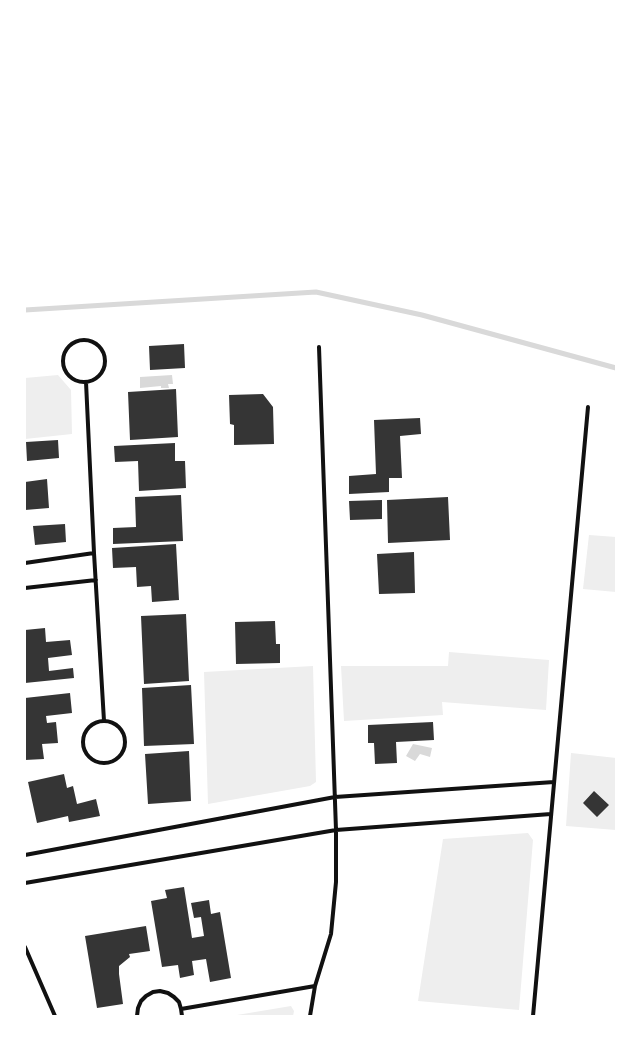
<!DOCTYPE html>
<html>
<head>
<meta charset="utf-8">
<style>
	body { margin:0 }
	#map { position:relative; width:641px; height:1041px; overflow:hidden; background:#fff; font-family:Poppins,sans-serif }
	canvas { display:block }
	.frame { position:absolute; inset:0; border:26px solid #fff; pointer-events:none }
</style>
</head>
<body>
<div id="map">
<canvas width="641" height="1041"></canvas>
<div class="frame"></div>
</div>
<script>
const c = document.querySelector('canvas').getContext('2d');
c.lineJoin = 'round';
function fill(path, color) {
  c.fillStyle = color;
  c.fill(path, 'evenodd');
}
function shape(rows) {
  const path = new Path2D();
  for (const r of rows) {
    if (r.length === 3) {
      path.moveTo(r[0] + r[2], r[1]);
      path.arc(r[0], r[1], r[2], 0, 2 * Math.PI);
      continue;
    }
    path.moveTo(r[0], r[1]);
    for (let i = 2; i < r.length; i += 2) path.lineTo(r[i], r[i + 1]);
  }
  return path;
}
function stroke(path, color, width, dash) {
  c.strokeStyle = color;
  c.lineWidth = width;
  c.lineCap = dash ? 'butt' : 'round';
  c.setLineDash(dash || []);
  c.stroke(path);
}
fill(shape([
	[58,375,71,390,72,434,25,439,25,378],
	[589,535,616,537,616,592,583,589],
	[449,652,549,660,546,710,442,702,443,715,344,721,341,666,448,666],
	[313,666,316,782,310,786,208,804,204,672],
	[571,753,616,758,616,830,566,826],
	[528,833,533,840,519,1010,418,1001,443,839],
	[291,1006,294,1011,293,1016,231,1016]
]), '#eee');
fill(shape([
	[172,375,173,384,168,384,169,388,161,388,161,386,140,388,140,377],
	[413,744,432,748,430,757,420,754,415,761,406,756]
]), '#d9d9d9');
stroke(shape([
	[25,310,316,292,422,315,616,368]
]), '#d9d9d9', 5);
fill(shape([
	[184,344,185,368,150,370,149,346],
	[176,389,178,437,130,440,128,392],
	[263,394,273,407,274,444,234,445,234,425,230,424,229,395],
	[420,418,421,434,400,436,402,478,389,478,389,492,349,494,349,476,376,474,374,420],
	[58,440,59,458,27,461,26,442],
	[175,443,175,461,185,461,186,488,139,491,138,461,115,462,114,446],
	[47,479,49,508,25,510,25,482],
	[181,495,183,541,113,544,113,528,136,527,135,497],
	[448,497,450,540,388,543,387,500],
	[382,500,382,519,350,520,349,501],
	[65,524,66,542,35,545,33,526],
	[176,544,179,600,152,602,151,586,137,587,136,567,113,568,112,548],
	[414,552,415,593,379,594,377,554],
	[186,614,189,681,144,684,141,616],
	[275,621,276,644,280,644,280,663,236,664,235,622],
	[45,628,46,642,70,640,72,655,48,658,49,671,73,668,74,678,25,683,25,630],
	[191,685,194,744,144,746,142,688],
	[70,693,72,713,46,716,47,723,56,722,58,743,42,744,44,759,25,760,25,698],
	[433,722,434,740,396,742,397,763,375,764,374,743,368,743,368,725],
	[189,751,191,801,148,804,145,754],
	[64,774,67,788,73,786,77,804,96,799,100,816,69,822,68,816,37,823,28,782],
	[594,791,609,805,597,817,583,803],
	[184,887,192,938,204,936,201,917,194,918,191,903,209,900,211,914,220,912,231,978,210,982,206,959,192,961,194,975,180,978,178,965,162,967,151,901,167,898,165,890],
	[146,926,150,951,129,954,130,957,119,966,119,974,123,1004,97,1008,85,936]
]), '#353535');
stroke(shape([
	[84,361,21],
	[86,382,94,553,104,721],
	[25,563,94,553],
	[25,588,96,580],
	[104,742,21],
	[25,855,335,797,554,782],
	[25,883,336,830,551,814],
	[25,947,55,1016],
	[181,1009,315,986],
	[137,1016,138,1008,141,1001,146,996,153,992,160,991,168,993,174,997,179,1002,181,1009,182,1016],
	[310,1016,315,986,331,934,336,882,336,830,319,347],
	[533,1016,588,407]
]), '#111', 4);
</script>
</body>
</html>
